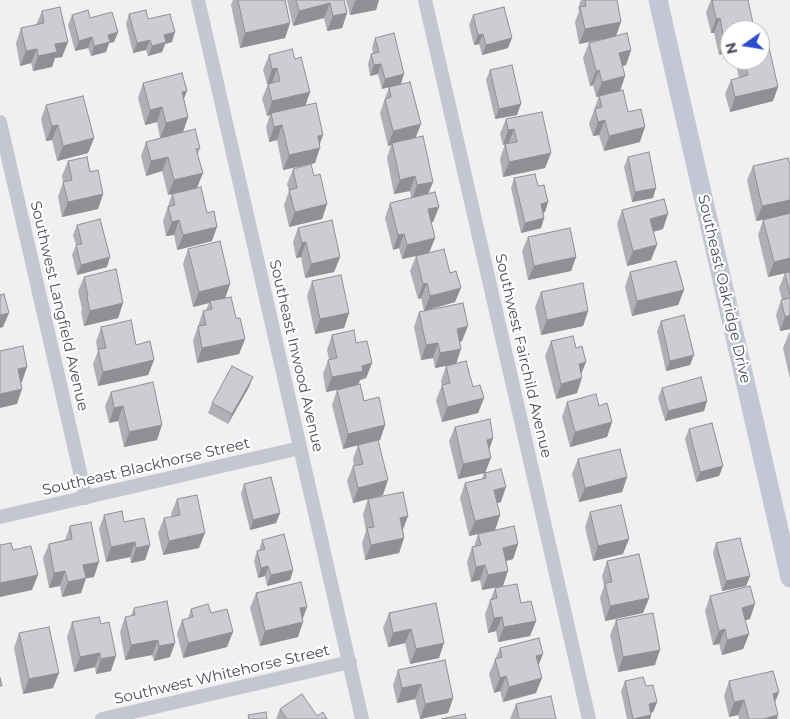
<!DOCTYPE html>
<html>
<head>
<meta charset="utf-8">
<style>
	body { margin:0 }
	#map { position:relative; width:790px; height:719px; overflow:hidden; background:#f1efef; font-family:Montserrat,sans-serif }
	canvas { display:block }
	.north { position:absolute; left:720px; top:20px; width:50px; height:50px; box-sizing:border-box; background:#fff; border:1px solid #b6b8bd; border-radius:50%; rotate:257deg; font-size:14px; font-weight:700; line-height:20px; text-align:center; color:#494d5a }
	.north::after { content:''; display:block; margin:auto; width:18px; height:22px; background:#2c4ace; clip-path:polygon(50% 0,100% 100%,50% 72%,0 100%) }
</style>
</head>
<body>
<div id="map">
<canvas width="790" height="719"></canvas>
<div class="north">N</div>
</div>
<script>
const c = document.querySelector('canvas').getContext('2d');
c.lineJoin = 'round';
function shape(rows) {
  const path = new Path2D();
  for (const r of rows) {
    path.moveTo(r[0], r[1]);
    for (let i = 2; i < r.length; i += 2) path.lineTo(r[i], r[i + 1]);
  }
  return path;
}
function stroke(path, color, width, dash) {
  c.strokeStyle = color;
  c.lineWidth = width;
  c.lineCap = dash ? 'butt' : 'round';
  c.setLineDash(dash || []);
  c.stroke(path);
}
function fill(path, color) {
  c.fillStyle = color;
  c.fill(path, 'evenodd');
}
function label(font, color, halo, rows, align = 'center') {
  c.font = font + ' Montserrat,sans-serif';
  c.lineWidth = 4.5;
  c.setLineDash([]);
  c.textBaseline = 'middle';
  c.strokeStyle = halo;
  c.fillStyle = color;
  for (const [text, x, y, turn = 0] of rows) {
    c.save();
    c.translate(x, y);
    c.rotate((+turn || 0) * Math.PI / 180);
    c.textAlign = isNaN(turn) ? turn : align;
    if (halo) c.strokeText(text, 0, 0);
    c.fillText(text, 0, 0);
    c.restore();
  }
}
stroke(shape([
	[198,0,362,719],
	[425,0,589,719],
	[0,122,86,498],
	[0,517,300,448],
	[102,719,350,662]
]), '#c4c7d2', 14);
stroke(shape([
	[658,0,790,578]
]), '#c3c7d5', 19);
fill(shape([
	[233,0,285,0,290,23,285,38,240,48,231,5],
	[287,0,344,0,347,13,342,28,327,31,324,18,293,26],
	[346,0,380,0,379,0,376,10,350,15],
	[581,0,617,0,616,36,631,50,626,65,622,66,625,76,620,91,596,97,593,85,590,86,583,58,589,43,604,39,579,44,575,22,579,11,578,8],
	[711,0,748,0,719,55,714,33,711,33,706,12],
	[42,11,68,42,62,57,55,58,52,67,33,71,31,63,20,66,16,43,21,28,36,25],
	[129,14,148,19,172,42,165,44,162,52,148,56,146,50,133,53,126,24],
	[72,15,90,18,118,32,114,42,109,43,106,52,91,56,88,48,75,51,68,25],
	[473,15,508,48,482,55,479,44,474,45,469,25],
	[375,38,401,84,416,138,428,194,439,207,433,222,431,222,435,238,429,253,402,259,399,248,393,250,385,218,390,203,411,198,410,191,394,194,387,158,391,145,388,146,380,113,389,87,382,89,378,74,370,76,368,64,371,54,373,53,372,48],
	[269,55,305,105,319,145,315,163,283,170,277,140,269,142,266,127,270,115,267,116,262,99,268,84,267,84,263,70],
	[737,60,760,60,778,87,773,101,730,112,725,94,731,80,739,78,736,64],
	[490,70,517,115,495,119,486,80],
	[143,83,184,99,188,117,183,132,160,138,157,122,145,125,138,98],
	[599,96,628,112,640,142,604,151,599,135,593,136,589,124],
	[46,105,94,138,88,153,57,161,52,140,46,141,41,119],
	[506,119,551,153,545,168,503,177,500,159,505,144,503,145,500,134],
	[146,142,200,148,198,154,168,195,162,171,146,176,141,156],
	[628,157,653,198,632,202,624,167],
	[788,158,790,165,790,272,768,277,758,235,763,220,772,218,756,221,747,180,753,166],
	[68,161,90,172,103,194,98,209,62,217,58,197,63,182,62,176],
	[293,169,314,176,327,204,322,219,289,227,284,205,289,191,287,184],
	[514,178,538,186,548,202,545,212,543,213,544,218,541,228,521,233,511,188],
	[172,194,207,213,212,241,177,250,174,235,166,236,163,221],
	[622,210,663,229,653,232,651,260,627,266,617,224],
	[77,225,107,267,77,275,72,255,76,245,73,235],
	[298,228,340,257,334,272,305,278,301,257,296,258,293,242],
	[528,237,576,257,571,271,528,280,522,251],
	[188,249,225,298,236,318,245,339,239,354,197,363,193,341,203,311,206,310,209,303,193,307,183,264],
	[416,256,455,302,424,311,421,298,418,299,410,271],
	[630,272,684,290,678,305,632,316,625,287],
	[790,272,790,329,780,331,776,315,781,300,782,300,779,288,785,273],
	[84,277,123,303,118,318,84,326,81,312,82,309,78,291],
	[312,281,349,313,344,328,315,334,307,296],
	[541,292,588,311,583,326,541,335,535,307],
	[419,312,462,341,460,342,456,364,473,387,484,398,478,413,442,422,436,400,442,385,441,381,446,366,450,365,435,368,433,358,421,360,414,327],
	[661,321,690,365,666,371,657,331],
	[101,327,136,345,154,360,148,375,98,386,93,364,98,351,96,342],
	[789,333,790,333,790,379,783,348],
	[332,335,356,343,372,363,366,378,360,380,358,385,364,401,385,425,380,440,378,440,383,495,353,503,347,481,353,466,354,466,353,459,358,445,343,449,332,405,337,390,326,392,323,374,328,360,329,359,327,350],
	[551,341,576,348,586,362,581,374,577,393,556,399,545,356],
	[253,377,249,387,228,424,208,413,212,403],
	[662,388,707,401,704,411,665,421,658,398],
	[111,392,157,440,124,447,118,421,109,423,105,406],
	[567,402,612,422,607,437,570,447,562,417],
	[455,427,493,438,489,450,486,472,501,502,497,503,500,515,495,530,469,536,460,498,465,483,482,479,484,473,458,479,449,441],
	[689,429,723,466,719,476,696,482,685,439],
	[578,459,627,477,622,492,579,502,572,474],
	[244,484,280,513,276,523,250,530,241,494],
	[177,499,199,548,163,555,158,533,164,518,172,517,171,514],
	[368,499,408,516,403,530,404,538,399,553,365,560,362,543,366,531,363,514],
	[590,512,623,554,593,561,585,527],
	[104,515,124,522,150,545,145,560,131,563,130,557,106,562,99,529],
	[70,526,94,577,86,578,81,593,62,597,60,586,49,588,43,558,49,544,65,540],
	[478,534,518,544,513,559,506,561,503,586,482,590,480,580,471,582,467,562,472,547,474,547],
	[262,540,293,570,290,580,267,586,265,576,258,578,254,561,257,551,259,551],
	[716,543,750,576,746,586,722,591,713,553],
	[607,561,649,598,643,613,605,621,600,598,604,586,602,576],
	[495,588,521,603,536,621,530,636,498,642,496,631,488,633,485,614],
	[256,593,303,619,298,637,260,646,250,608],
	[710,596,750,619,745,620,749,634,743,649,722,655,719,644,713,645,705,611],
	[436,603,439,658,410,664,405,643,388,647,383,628,389,613],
	[134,608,170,657,154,661,152,655,125,660,120,632,125,617,131,616],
	[191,609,227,647,183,658,177,634,182,620,188,618],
	[99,617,111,671,96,674,95,667,74,672,67,637,72,622],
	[616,620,655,665,618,672,610,635],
	[19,633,53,688,23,694,14,648],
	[500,648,539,665,536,693,503,702,500,691,494,693,489,674],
	[398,670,453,698,448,713,420,719,415,699,397,703,393,685],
	[625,681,646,686,657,702,653,712,651,713,651,715,650,719,627,719,621,691],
	[729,681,779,692,775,702,777,719,739,719,738,715,729,717,724,696],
	[516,704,556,719,510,719],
	[280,709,317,716,327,719,276,719]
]), '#afb0b5');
fill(shape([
	[358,0,380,0,379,0,376,10,350,15,355,1],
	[330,3,324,18,293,26,299,11],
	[347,13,342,28,327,31,333,16],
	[720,18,714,33,711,33,716,19],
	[621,22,616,36,579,44,585,29],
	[290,23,285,38,240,48,245,33],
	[753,23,750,30,745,30,747,24],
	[118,32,114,42,109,43,106,52,91,56,94,46,108,35],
	[175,32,172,42,165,44,162,52,148,56,152,46,164,35],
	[483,34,479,44,474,45,478,35],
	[92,37,88,48,75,51,79,41],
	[512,38,508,48,482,55,486,45],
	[730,39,730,52,719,55,724,40],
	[150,40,146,50,133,53,137,43],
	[68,42,62,57,55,58,52,67,33,71,38,56,55,44],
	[37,49,31,63,20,66,26,51],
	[631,50,626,65,614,68,619,53],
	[381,64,378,74,370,76,374,65],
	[277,68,272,83,267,84,272,69],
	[599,70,593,85,590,86,596,71],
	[404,74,401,84,382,89,385,79],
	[625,76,620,91,596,97,602,82],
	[778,87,773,101,730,112,735,97],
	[187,91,181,106,182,92],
	[310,92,305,107,271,113,270,115,267,116,272,101],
	[521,104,517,115,495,119,499,109],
	[162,107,157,122,145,125,150,110],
	[188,117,183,132,160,138,166,123],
	[605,120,599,135,593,136,598,122],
	[421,124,415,139,392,143,391,145,388,146,393,131],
	[58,125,52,140,46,141,52,126],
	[282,125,277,140,269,142,274,127],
	[645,127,640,142,604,151,609,136],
	[514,129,508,144,503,145,508,130],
	[323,135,318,149,320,148,315,163,283,170,289,155,318,136],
	[94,138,88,153,57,161,63,146],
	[551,153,545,168,503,177,509,162],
	[168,157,162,171,146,176,151,161],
	[203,173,197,188,168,195,174,180],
	[415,176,410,191,394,194,400,180],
	[433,182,427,197,412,200,417,185],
	[656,188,653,198,632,202,635,192],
	[103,194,98,209,62,217,68,202],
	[790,200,790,214,756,221,762,206],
	[548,202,545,212,537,214,541,204],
	[327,204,322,219,289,227,295,212],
	[439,207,433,222,422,224,428,209],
	[668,214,663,229,645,234,650,219],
	[544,218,541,228,521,233,525,223],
	[179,220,174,235,166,236,172,222],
	[217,227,212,241,177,250,183,235],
	[404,234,399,248,393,250,398,235],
	[435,238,429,253,402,259,407,245],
	[306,242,301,257,296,258,302,243],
	[657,245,651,260,627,266,633,251],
	[110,257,107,267,77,275,81,265],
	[340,257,334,272,305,278,311,264],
	[576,257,571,271,528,280,534,266],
	[790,258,790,272,768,277,774,262],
	[427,283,421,298,418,299,423,284],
	[230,284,225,299,210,301,209,303,193,307,199,292],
	[461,288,455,302,424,311,430,296],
	[684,290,678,305,632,316,637,301],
	[123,303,118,318,84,326,90,311],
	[588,311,583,326,541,335,547,320],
	[9,313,3,327,0,328,0,315],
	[349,313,344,328,315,334,320,319],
	[790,315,790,329,780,331,785,317],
	[468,326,462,341,452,344,457,329],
	[245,339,239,354,197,363,202,348],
	[438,343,433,358,421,360,426,345],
	[461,349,456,364,435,368,440,353],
	[694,355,690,365,666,371,670,361],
	[154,360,148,375,98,386,103,372],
	[586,362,580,377,579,364],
	[372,363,366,378,360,380,358,385,326,392,332,377,362,366],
	[27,367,22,382,12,384,18,369],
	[253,377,249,387,228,424,232,414],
	[582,378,577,393,556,399,561,384],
	[22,389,17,404,0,408,0,394],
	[484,398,478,413,442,422,447,407],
	[707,401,704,411,665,421,668,411],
	[123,406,118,421,109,423,114,408],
	[612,422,607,437,570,447,575,432],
	[162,425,157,440,124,447,129,432],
	[385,425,380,440,343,449,348,434],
	[493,438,488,453,487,440],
	[491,458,485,473,458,479,463,464],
	[723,466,719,476,696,482,700,472],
	[627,477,622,492,579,502,585,488],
	[388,480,383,495,353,503,358,488],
	[506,487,501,502,489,505,494,490],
	[280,513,276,523,250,530,253,520],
	[500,515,495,530,469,536,475,521],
	[408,516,402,531,400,518],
	[205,533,199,548,163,555,169,541],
	[404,538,399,553,365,560,371,545],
	[629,539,623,554,593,561,598,546],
	[135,542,130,557,106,562,111,547],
	[518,544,513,559,498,563,503,548],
	[150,545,145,560,131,563,136,548],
	[99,562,94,577,78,580,83,565],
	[485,565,480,580,471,582,476,567],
	[268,566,265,576,258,578,261,568],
	[293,570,290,580,267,586,271,575],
	[65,571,60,586,49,588,54,573],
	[508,571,503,586,482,590,488,575],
	[38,575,32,590,0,597,0,583],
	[750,576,746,586,722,591,726,581],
	[86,578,81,593,62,597,68,582],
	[649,598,643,613,605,621,610,606],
	[755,604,750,619,737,623,742,608],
	[307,607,302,621,300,608],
	[502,617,496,631,488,633,494,618],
	[536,621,530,636,498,642,504,627],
	[303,622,298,637,260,646,265,631],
	[411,629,405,643,388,647,393,633],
	[725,629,719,644,713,645,719,631],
	[233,632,227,647,183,658,188,643],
	[749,634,743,649,722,655,727,640],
	[158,640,152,655,125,660,131,645],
	[175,643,170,657,154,661,159,646],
	[444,643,439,658,410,664,416,649],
	[660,650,655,665,618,672,623,657],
	[100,653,95,667,74,672,80,657],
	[543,654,537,669,536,656],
	[116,656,111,671,96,674,101,659],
	[59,673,53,688,23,694,29,679],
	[506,676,500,691,494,693,500,678],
	[542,678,536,693,503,702,509,687],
	[421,684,415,699,397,703,402,688],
	[779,692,773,707,773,694],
	[453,698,448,713,420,719,425,704],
	[744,700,738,715,729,717,734,702],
	[657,702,653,712,645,714,649,704],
	[651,715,650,719,633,719],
	[778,715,777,719,763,719]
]), '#8f9094');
const building = shape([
	[238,0,285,0,290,23,245,33,238,0],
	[296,0,344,0,347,13,333,16,330,3,299,11,296,0],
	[585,0,617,0,621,22,585,29,580,7,586,6,585,0],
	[712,0,748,0,753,23,747,24,748,30,730,30,730,39,724,40,720,18,716,19,712,0],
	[60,7,68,42,55,44,57,52,38,56,37,49,26,51,21,28,44,23,42,11,60,7],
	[504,7,512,38,486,45,483,34,478,35,473,15,504,7],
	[88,10,90,18,112,12,118,32,108,35,110,42,94,46,92,37,79,41,72,15,88,10],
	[146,10,148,19,170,14,175,32,164,35,166,42,152,46,150,40,137,43,129,14,146,10],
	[394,33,404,74,385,79,381,64,374,65,371,54,379,52,375,38,394,33],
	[627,33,631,50,619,53,625,76,602,82,599,70,596,71,589,43,627,33],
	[768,43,778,87,735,97,731,80,748,75,744,60,760,60,760,45,768,43],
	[292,49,295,59,301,57,310,92,272,101,268,84,280,81,277,68,272,69,269,55,292,49],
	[512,65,521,104,499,109,490,70,512,65],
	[182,73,187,91,182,92,188,117,166,123,162,107,150,110,143,83,182,73],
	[410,82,421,124,393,131,385,99,391,97,389,87,410,82],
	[623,90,628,112,641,109,645,127,609,136,605,120,598,122,595,109,602,107,599,96,623,90],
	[83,96,94,138,63,146,58,125,52,126,46,105,83,96],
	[316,103,323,135,318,136,320,148,289,155,282,125,274,127,271,113,316,103],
	[542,112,551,153,509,162,505,144,517,142,514,129,508,130,506,119,542,112],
	[195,129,200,148,196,149,203,173,174,180,168,157,151,161,146,142,195,129],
	[423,136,433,182,417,185,415,176,400,180,392,143,423,136],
	[649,152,656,188,635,192,628,157,649,152],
	[87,157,90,172,98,170,103,194,68,202,63,182,72,180,68,161,87,157],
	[788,158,790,165,790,200,762,206,753,166,788,158],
	[311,164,314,176,320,174,327,204,295,212,289,190,297,188,293,169,311,164],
	[535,174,538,186,544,185,548,202,541,204,544,218,525,223,514,178,535,174],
	[201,187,207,213,214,211,217,227,183,235,179,220,172,222,168,207,175,205,172,194,201,187],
	[435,192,439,207,428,209,435,238,407,245,404,234,398,235,390,203,435,192],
	[664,199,668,214,650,219,657,245,633,251,622,210,664,199],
	[790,213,790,258,774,262,763,220,790,213],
	[100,219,110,257,81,265,76,245,82,244,77,225,100,219],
	[332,220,340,257,311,264,306,242,302,243,298,228,332,220],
	[570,228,576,257,534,266,528,237,570,228],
	[220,241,230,284,199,292,188,249,220,241],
	[444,249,450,273,456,271,461,288,430,296,427,283,423,284,416,256,444,249],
	[676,261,684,290,637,301,630,272,676,261],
	[116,269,123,303,90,311,87,297,88,296,84,277,116,269],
	[790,272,790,295,785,273,790,272],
	[341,275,349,313,320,319,312,281,341,275],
	[583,283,588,311,547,320,541,292,583,283],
	[4,294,9,313,0,315,0,295,4,294],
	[231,297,236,318,240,318,245,339,202,348,198,326,206,325,203,311,212,309,210,301,231,297],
	[790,298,790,315,785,317,781,300,790,298],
	[463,303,468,326,457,329,461,349,440,353,438,343,426,345,419,312,463,303],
	[684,315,694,355,670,361,661,321,684,315],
	[131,320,136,345,150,341,154,360,103,372,98,349,106,348,101,327,131,320],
	[354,330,356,343,367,341,372,363,362,366,363,371,332,377,328,360,337,358,332,335,354,330],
	[573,336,576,348,582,346,586,362,579,364,582,378,561,384,551,341,573,336],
	[23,346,27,367,18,369,22,389,0,394,0,351,23,346],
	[466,361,473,387,480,385,484,398,447,407,442,385,450,383,446,366,466,361],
	[232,366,253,377,232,414,212,403,232,366],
	[701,377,707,401,668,411,662,388,701,377],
	[153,382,162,425,129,432,123,406,114,408,111,392,153,382],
	[360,384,364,401,379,397,385,425,348,434,337,390,360,384],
	[596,394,599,406,607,403,612,422,575,432,567,402,596,394],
	[490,419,493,438,487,440,491,458,463,464,455,427,490,419],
	[712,423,723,466,700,472,689,429,712,423],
	[378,440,388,480,358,488,353,466,363,464,358,445,378,440],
	[620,449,627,477,585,488,578,459,620,449],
	[501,469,506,487,494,490,500,515,475,521,465,483,486,478,485,473,501,469],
	[271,477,280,513,253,520,244,484,271,477],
	[403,492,408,516,400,518,404,538,371,545,367,528,374,527,368,499,403,492],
	[197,495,205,533,169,541,164,518,180,515,177,499,197,495],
	[621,505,629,539,598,546,590,512,621,505],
	[122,511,124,522,144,518,150,545,136,548,135,542,111,547,104,515,122,511],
	[91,522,99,562,83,565,86,578,68,582,65,571,54,573,49,544,72,539,70,526,91,522],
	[514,526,518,544,503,548,508,571,488,575,485,565,476,567,472,547,481,545,478,534,514,526],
	[284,534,293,570,271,575,268,566,261,568,257,551,265,549,262,540,284,534],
	[740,538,750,576,726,581,716,543,740,538],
	[11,543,13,550,31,546,38,575,0,583,0,545,11,543],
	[639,554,649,598,610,606,605,583,612,582,607,561,639,554],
	[301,582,307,607,300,608,303,622,265,631,256,593,301,582],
	[517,584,521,603,531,601,536,621,504,627,502,617,494,618,490,600,497,598,495,588,517,584],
	[750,586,755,604,742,608,749,634,727,640,725,629,719,631,710,596,750,586],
	[167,601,175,643,159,646,158,640,131,645,125,617,135,615,134,608,167,601],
	[436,603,444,643,416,649,411,629,393,633,389,613,436,603],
	[208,604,211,613,227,609,233,632,188,643,182,620,193,617,191,609,208,604],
	[653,613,660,650,623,657,616,620,653,613],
	[99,617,101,624,109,622,116,656,101,659,100,653,80,657,72,622,99,617],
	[49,627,59,673,29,679,19,633,49,627],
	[539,638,543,654,536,656,542,678,509,687,506,676,500,678,495,659,502,657,500,648,539,638],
	[445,660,453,698,425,704,421,684,402,688,398,670,445,660],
	[773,671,779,692,773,694,778,715,763,719,749,719,744,700,734,702,729,681,773,671],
	[643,677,646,686,653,685,657,702,649,704,651,715,633,719,625,681,643,677],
	[0,678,2,686,0,686,0,678],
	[302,694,317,716,323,712,327,719,287,719,280,709,302,694],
	[551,696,556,719,519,719,516,704,551,696],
	[266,712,267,719,249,719,248,715,266,712],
	[465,714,466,719,441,719,465,714]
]);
fill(building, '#cccdd3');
stroke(building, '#8f9094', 1);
label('15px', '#494d5a', '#fff', [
	["Southeast Oakridge Drive",724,289,77],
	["Southwest Langfield Avenue",59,306,77],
	["Southeast Inwood Avenue",296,356,77],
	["Southwest Fairchild Avenue",523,356,77],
	["Southeast Blackhorse Street",146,467,-13],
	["Southwest Whitehorse Street",222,675,-13]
]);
</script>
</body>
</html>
